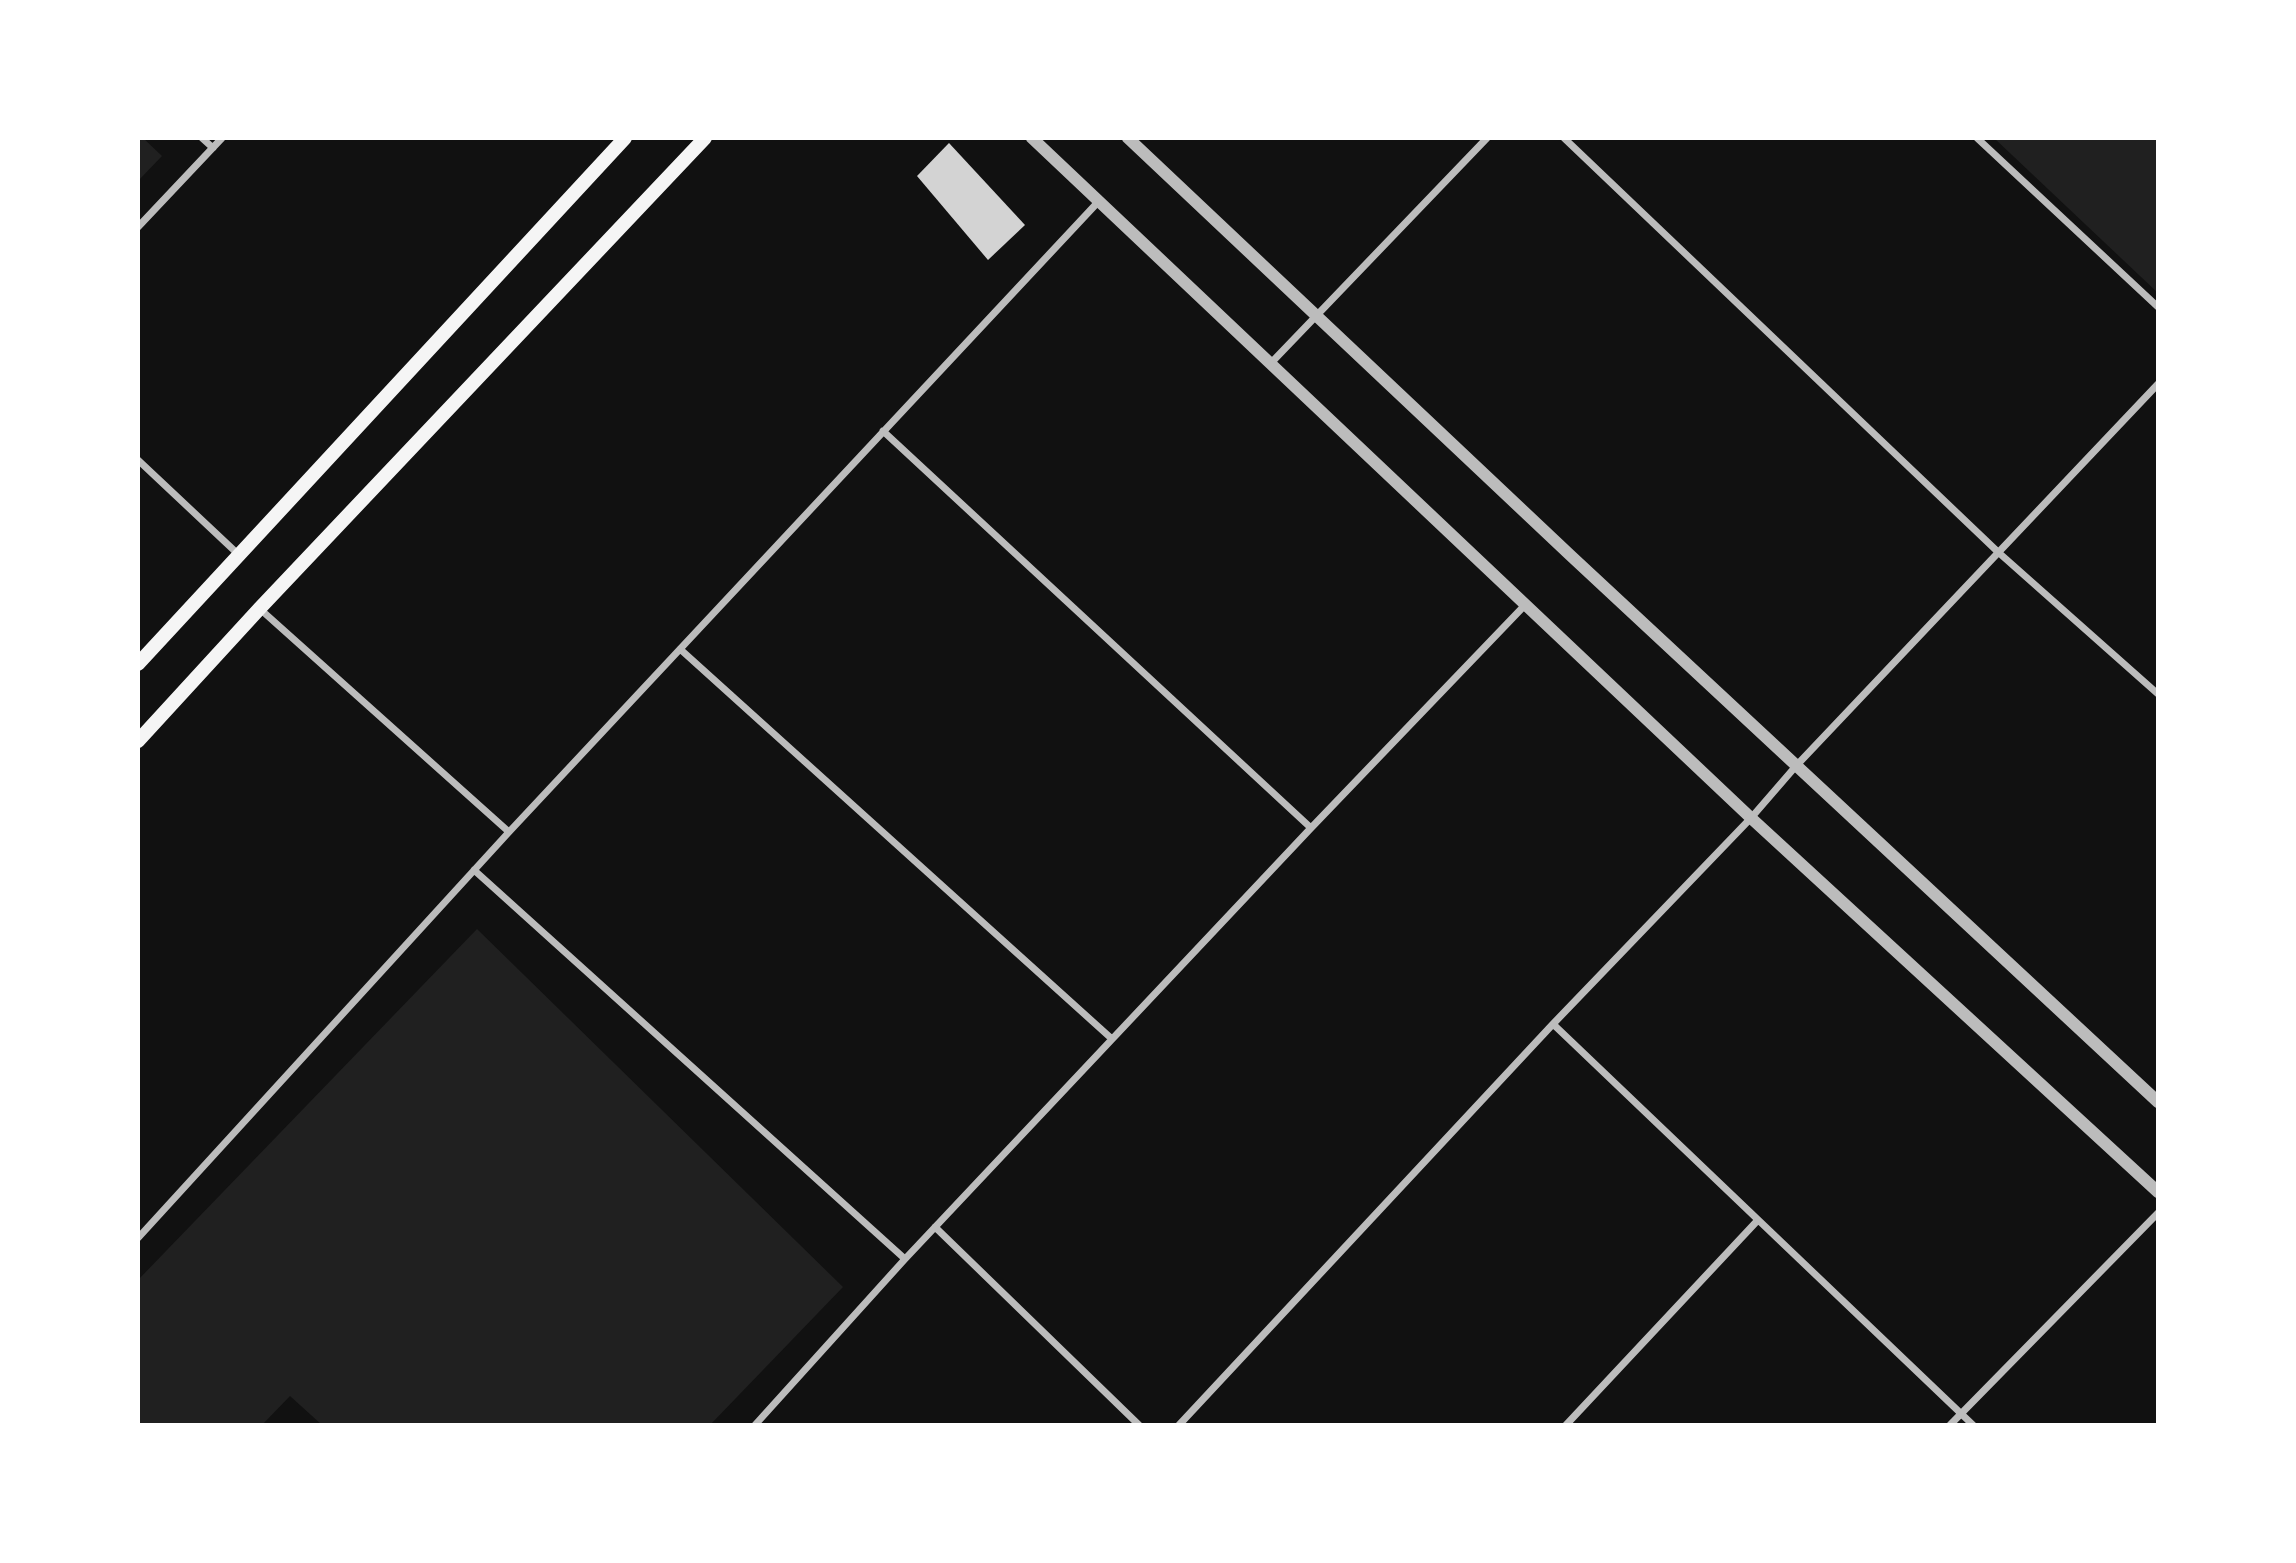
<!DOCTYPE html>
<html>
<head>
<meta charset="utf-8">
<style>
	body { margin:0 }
	#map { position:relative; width:2296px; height:1563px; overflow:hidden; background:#111; font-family:"Alegreya Sans",sans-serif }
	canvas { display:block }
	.frame { position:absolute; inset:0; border:140px solid #fff; pointer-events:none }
</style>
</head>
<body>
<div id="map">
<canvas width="2296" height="1563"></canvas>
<div class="frame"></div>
</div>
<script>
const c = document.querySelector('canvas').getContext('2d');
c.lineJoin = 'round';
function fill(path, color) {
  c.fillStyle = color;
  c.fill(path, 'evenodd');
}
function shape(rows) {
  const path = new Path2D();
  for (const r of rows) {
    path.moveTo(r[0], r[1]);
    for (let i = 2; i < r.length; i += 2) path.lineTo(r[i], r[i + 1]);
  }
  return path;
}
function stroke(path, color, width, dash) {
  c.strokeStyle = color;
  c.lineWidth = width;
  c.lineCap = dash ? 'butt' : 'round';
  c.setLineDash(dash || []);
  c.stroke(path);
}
fill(shape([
	[138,138,143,138,162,156,138,181],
	[1994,138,2158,138,2158,293],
	[477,929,843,1287,710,1425,322,1425,290,1396,262,1425,138,1425,138,1280]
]), '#202020');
fill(shape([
	[949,143,1025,225,988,260,917,176]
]), '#d3d3d3');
stroke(shape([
	[202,138,213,148],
	[1564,138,1998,552,2158,694],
	[1977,138,2158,307],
	[138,227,222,138],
	[1271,363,1487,138],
	[883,431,1311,828],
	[138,460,239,555],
	[260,609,509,832],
	[680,649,1112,1039],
	[474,870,905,1259],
	[1553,1024,1973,1425],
	[935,1227,1139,1425],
	[138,1238,509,832,1099,201],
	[755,1425,905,1259,1311,828,1526,604],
	[1179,1425,1553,1024,1751,818,1796,766,2158,384],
	[1566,1425,1758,1220],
	[1950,1425,2158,1213]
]), '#bcbcbc', 7);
stroke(shape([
	[1032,138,1751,818,2158,1192],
	[1128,138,1570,555,2158,1102]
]), '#bcbcbc', 12);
stroke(shape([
	[138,664,625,138],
	[138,741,260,608,705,138]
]), '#f5f5f5', 14);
</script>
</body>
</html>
